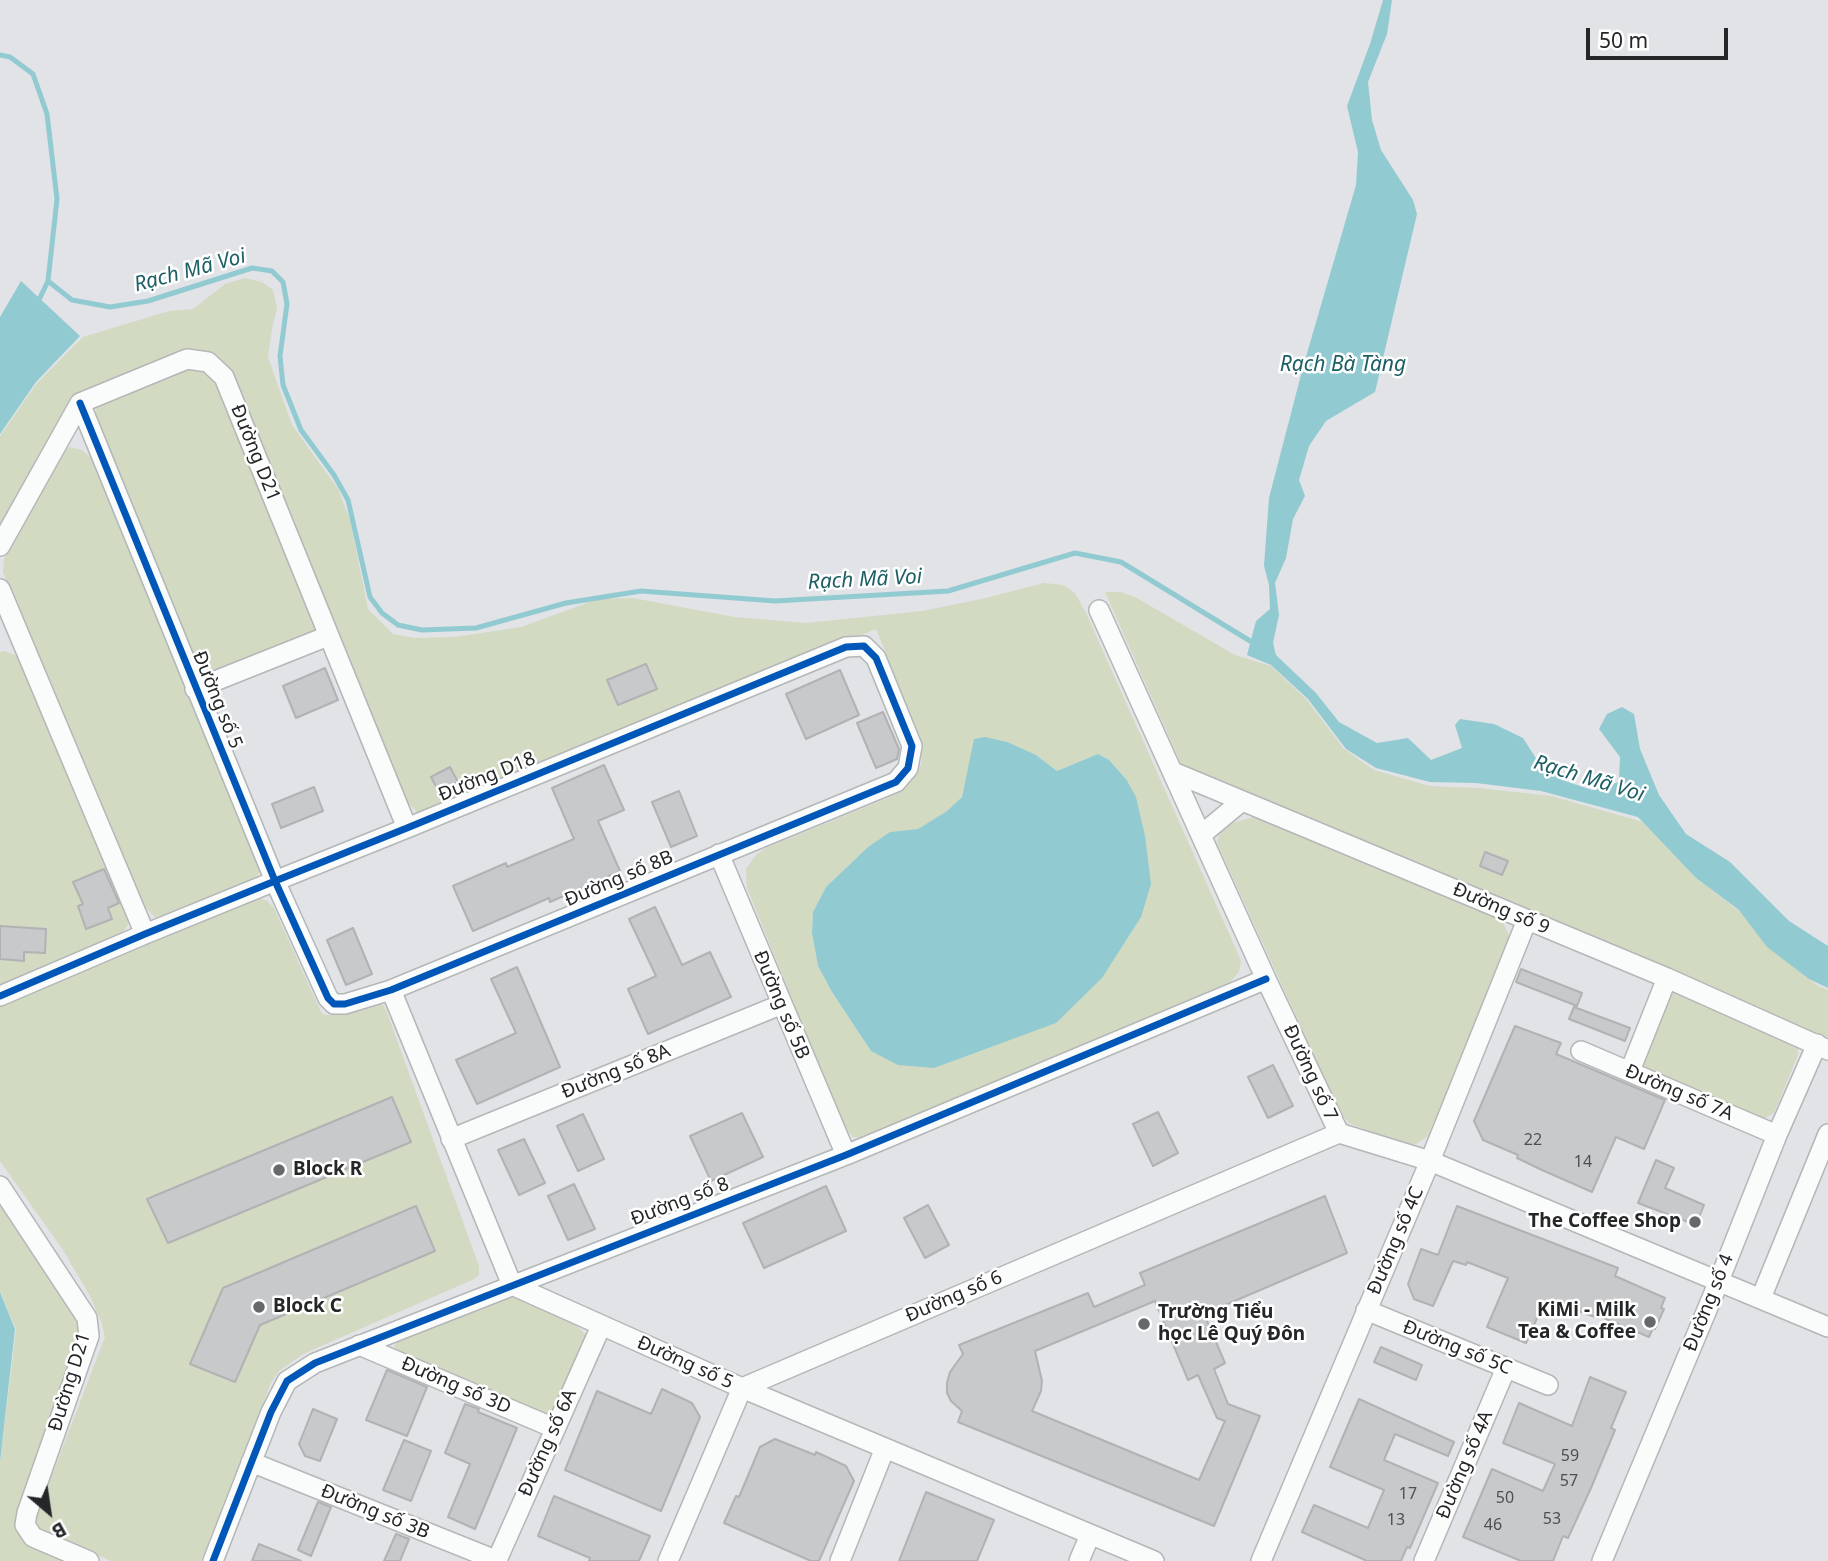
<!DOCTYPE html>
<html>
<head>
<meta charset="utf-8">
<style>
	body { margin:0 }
	#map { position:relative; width:1828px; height:1561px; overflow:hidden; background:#e1e3e6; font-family:"Noto Sans",sans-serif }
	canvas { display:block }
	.north { position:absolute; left:14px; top:1477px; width:70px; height:70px; -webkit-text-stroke:5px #fff; paint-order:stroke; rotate:151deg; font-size:19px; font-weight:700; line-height:28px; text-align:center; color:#242628 }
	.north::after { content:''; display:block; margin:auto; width:24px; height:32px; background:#242628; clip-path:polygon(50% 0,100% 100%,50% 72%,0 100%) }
	.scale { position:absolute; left:1586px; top:28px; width:142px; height:32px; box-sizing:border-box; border:4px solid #242628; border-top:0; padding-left:9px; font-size:21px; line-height:24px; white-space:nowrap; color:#242628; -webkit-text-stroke:5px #fff; paint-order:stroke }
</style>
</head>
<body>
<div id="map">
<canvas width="1828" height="1561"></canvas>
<div class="north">B</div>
<div class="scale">50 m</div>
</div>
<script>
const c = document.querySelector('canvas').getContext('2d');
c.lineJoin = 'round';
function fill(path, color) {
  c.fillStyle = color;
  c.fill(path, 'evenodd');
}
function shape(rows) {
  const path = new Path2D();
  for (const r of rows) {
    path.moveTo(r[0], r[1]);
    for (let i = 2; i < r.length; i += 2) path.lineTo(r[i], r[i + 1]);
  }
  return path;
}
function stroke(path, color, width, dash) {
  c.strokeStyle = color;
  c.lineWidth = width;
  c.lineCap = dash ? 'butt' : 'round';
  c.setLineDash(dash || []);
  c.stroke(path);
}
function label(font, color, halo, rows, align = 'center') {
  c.font = font + ' "Noto Sans",sans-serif';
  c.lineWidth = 5;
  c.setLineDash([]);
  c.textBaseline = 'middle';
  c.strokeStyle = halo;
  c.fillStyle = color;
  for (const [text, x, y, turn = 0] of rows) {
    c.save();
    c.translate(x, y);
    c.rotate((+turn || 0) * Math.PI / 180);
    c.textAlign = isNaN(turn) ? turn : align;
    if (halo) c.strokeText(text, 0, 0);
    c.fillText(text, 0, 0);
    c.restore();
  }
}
fill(shape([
	[245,278,262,282,273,290,277,308,272,329,268,357,292,425,338,489,350,520,368,609,393,634,415,638,455,637,521,627,598,599,633,598,734,617,806,623,922,611,986,598,1044,583,1063,585,1075,593,1086,613,1235,947,1241,961,1239,972,1230,982,868,1135,859,1138,853,1137,843,1125,747,888,746,869,756,855,766,848,890,797,902,791,915,776,921,765,922,741,876,629,429,812,418,813,405,800,232,370,220,362,202,354,77,395,70,401,0,530,0,436,37,383,83,337,169,311,193,309,225,284],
	[1098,754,1109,760,1126,779,871,1051,832,992,818,966,812,933,813,912,826,887,868,847,890,832,918,829,947,811,962,797,966,778,1036,755,1057,771],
	[189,369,206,371,217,382,314,624,314,630,311,633,218,671,208,671,193,661,95,415,96,409,102,404],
	[70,447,82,450,93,459,260,864,260,871,256,878,162,918,156,918,145,907,3,572,4,559,56,455],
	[1105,592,1120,592,1135,597,1235,655,1271,666,1307,700,1344,749,1374,770,1430,786,1479,788,1551,796,1643,822,1696,878,1743,914,1785,960,1818,986,1828,990,1828,1038,1182,766],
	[4,651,15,655,23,662,129,923,121,935,0,987,0,652],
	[1256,816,1493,915,1501,919,1509,935,1508,947,1428,1136,1418,1143,1408,1146,1393,1141,1349,1123,1340,1112,1217,843,1220,831,1233,823],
	[257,897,267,901,274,908,320,1010,324,1015,339,1015,377,1004,383,1005,386,1010,479,1266,479,1275,472,1280,303,1354,279,1371,271,1383,201,1561,111,1561,41,1530,37,1524,36,1517,105,1337,102,1324,90,1296,63,1250,0,1161,0,1003],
	[1680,990,1798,1047,1798,1055,1774,1113,1765,1118,1752,1119,1641,1066,1672,991],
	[0,1204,79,1323,78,1348,21,1515,30,1546,60,1561,0,1561,0,1463,16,1329,0,1291],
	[506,1296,513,1296,576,1325,587,1336,552,1414,547,1415,393,1350,396,1343,402,1339]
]), '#d2dac2');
fill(shape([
	[1383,0,1392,0,1387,34,1368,82,1372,120,1381,150,1413,200,1417,214,1375,392,1326,421,1309,446,1299,480,1305,496,1293,519,1286,558,1275,583,1279,615,1273,643,1276,655,1316,693,1339,722,1377,743,1408,738,1431,760,1462,748,1455,725,1460,719,1494,724,1523,738,1537,760,1562,780,1592,790,1619,782,1620,757,1599,729,1607,714,1622,707,1634,714,1640,749,1659,795,1686,834,1730,862,1789,921,1828,946,1828,988,1809,979,1767,947,1739,910,1696,878,1638,817,1541,791,1476,783,1430,782,1376,768,1346,749,1308,699,1271,665,1247,655,1256,621,1270,609,1269,585,1264,566,1269,498,1303,367,1356,185,1358,152,1347,106,1370,44],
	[21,281,80,336,36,382,0,434,0,317],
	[985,737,1007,742,1036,755,1057,771,1098,754,1109,760,1126,779,1136,797,1145,836,1151,884,1141,917,1102,978,1056,1023,934,1068,898,1065,871,1051,832,992,818,966,812,933,813,912,826,887,868,847,890,832,918,829,947,811,962,797,974,739],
	[0,1292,15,1329,0,1462]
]), '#92cad2');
stroke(shape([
	[0,55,10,57,33,74,47,114,57,199,48,281,37,304],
	[48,281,72,300,110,307,148,301,252,268,272,271,283,282,287,304,280,356,283,385,301,430,334,475,348,500,370,597,382,613,398,625,422,630,476,628,566,603,641,591,775,601,948,591,1075,553,1121,562,1255,644]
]), '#92cad2', 5);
const building = shape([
	[646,664,657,689,618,705,607,680,646,664],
	[325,668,338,700,296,718,283,686,325,668],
	[840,670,859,715,806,739,786,694,840,670],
	[883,712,899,749,897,759,876,768,857,723,883,712],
	[604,765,624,810,598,821,620,871,550,902,549,898,473,931,453,886,506,863,507,867,574,839,552,788,604,765],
	[450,767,458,782,439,792,431,777,450,767],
	[314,787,323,811,281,828,272,804,314,787],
	[679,791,697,836,671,847,652,802,679,791],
	[1485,852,1508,861,1502,875,1480,866,1485,852],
	[104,869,119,903,108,908,112,919,86,929,78,906,83,904,73,882,104,869],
	[655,907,682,965,710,952,731,997,648,1034,628,989,656,976,629,919,655,907],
	[0,926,46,929,45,953,24,952,24,961,0,959,0,926],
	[353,928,372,974,346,985,327,940,353,928],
	[517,967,560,1067,477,1104,456,1060,516,1033,491,979,517,967],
	[1521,969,1582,993,1577,1006,1516,982,1521,969],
	[1574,1007,1630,1028,1625,1041,1569,1019,1574,1007],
	[1515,1026,1561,1043,1556,1054,1665,1100,1644,1149,1616,1137,1592,1192,1542,1170,1517,1158,1518,1155,1483,1140,1474,1121,1515,1026],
	[1273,1065,1293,1106,1268,1118,1248,1077,1273,1065],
	[392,1097,411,1142,168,1243,147,1199,392,1097],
	[1158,1112,1178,1153,1153,1166,1133,1124,1158,1112],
	[742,1113,763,1157,711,1181,690,1136,742,1113],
	[583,1114,604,1159,578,1171,557,1126,583,1114],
	[524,1139,545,1183,519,1195,498,1150,524,1139],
	[1656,1160,1674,1168,1665,1188,1704,1205,1696,1225,1638,1203,1656,1160],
	[574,1184,595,1229,568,1240,548,1196,574,1184],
	[826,1186,846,1231,764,1268,743,1223,826,1186],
	[1325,1196,1347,1253,1204,1314,1225,1363,1214,1369,1228,1404,1260,1416,1214,1526,958,1422,962,1411,951,1401,947,1393,947,1383,950,1372,963,1354,959,1345,1088,1293,1094,1307,1145,1285,1140,1273,1325,1196],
	[1155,1301,1188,1380,1198,1375,1217,1418,1225,1421,1199,1480,1032,1411,1041,1391,1042,1381,1035,1351,1155,1301],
	[928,1205,949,1245,925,1258,904,1218,928,1205],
	[416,1206,435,1251,260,1325,235,1382,190,1364,223,1288,416,1206],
	[1457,1206,1618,1268,1615,1276,1665,1298,1661,1308,1664,1309,1655,1329,1653,1328,1649,1337,1599,1316,1598,1318,1545,1300,1526,1343,1487,1327,1508,1278,1467,1262,1466,1265,1453,1261,1433,1306,1414,1299,1408,1284,1421,1249,1438,1255,1457,1206],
	[1381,1347,1422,1365,1416,1380,1374,1362,1381,1347],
	[387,1370,427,1387,407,1436,366,1420,387,1370],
	[1590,1377,1626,1392,1611,1428,1615,1430,1591,1488,1568,1538,1563,1536,1553,1561,1521,1561,1463,1537,1492,1469,1543,1491,1555,1464,1503,1443,1519,1403,1572,1426,1590,1377],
	[662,1389,692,1403,700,1417,661,1511,565,1470,597,1391,651,1414,662,1389],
	[1359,1399,1454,1442,1448,1456,1395,1434,1384,1460,1438,1483,1410,1548,1407,1547,1401,1561,1367,1561,1302,1532,1314,1505,1368,1528,1384,1490,1330,1467,1359,1399],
	[465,1404,479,1409,478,1412,517,1428,475,1529,448,1517,470,1464,445,1453,465,1404],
	[313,1409,337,1419,320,1461,305,1456,299,1444,313,1409],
	[775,1439,815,1455,816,1452,846,1466,854,1481,819,1561,811,1561,724,1523,736,1496,739,1497,760,1447,775,1439],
	[404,1440,431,1451,411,1501,383,1490,404,1440],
	[926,1492,994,1520,977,1561,899,1561,926,1492],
	[554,1496,650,1536,639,1561,589,1561,590,1558,538,1536,554,1496],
	[318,1502,331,1507,311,1556,298,1550,318,1502],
	[396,1534,409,1539,400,1561,384,1561,396,1534],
	[259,1544,301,1561,252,1561,259,1544]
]);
fill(building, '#c8c9cb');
stroke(building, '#b2b2b5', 2);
const minor = shape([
	[0,546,80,403,187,359,208,362,224,377,407,828],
	[0,589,145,934],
	[1099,610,1266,979,1339,1133,1430,1161,1828,1327],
	[195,689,328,636],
	[1173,772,1667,978,1828,1050],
	[1201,835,1242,801],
	[719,854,846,1155],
	[391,990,512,1285,742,1388,1154,1561],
	[0,996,145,934,275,881,407,828,846,647,864,646,876,658,912,746,908,768,896,782,391,990,345,1004,334,1004,328,998,275,881,80,403],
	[1581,1051,1777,1135],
	[1630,1071,1667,978],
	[451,1139,780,1005],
	[0,1186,87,1318,89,1336,27,1513,25,1525,33,1537,89,1561],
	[1761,1298,1828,1134],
	[1366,1310,1548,1385],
	[359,1345,554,1428],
	[251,1462,498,1561],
	[497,1560,601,1326],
	[213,1561,271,1412,287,1381,315,1363,846,1155,1266,979],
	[668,1561,742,1388,1339,1133],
	[840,1561,885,1448],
	[1079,1561,1090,1535],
	[1261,1561,1430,1161,1527,920],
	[1424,1561,1506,1368],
	[1602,1561,1719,1281,1777,1135,1817,1044]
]);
stroke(minor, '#b4b6b8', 22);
stroke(minor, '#fafbfb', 19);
stroke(shape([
	[0,996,145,934,275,881,407,828,846,647,864,646,876,658,912,746,908,768,896,782,391,990,345,1004,334,1004,328,998,275,881,80,403],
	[213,1561,271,1412,287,1381,315,1363,846,1155,1266,979]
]), '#0057b8', 7);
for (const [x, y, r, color] of [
	[279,1170,7,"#66686a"],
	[1695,1222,7,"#66686a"],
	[259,1307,7,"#66686a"],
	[1650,1322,7,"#66686a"],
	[1144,1324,7,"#66686a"]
]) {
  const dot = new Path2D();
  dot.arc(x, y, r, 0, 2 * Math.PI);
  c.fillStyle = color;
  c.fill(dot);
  stroke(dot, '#fff', 2.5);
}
label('16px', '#4d4f51', null, [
	["22",1533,1140],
	["14",1583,1162],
	["59",1570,1456],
	["57",1569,1481],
	["17",1408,1494],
	["50",1505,1498],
	["53",1552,1519],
	["13",1396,1520],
	["46",1493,1525]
]);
label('19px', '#242628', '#fff', [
	["Đường D21",255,453,68],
	["Đường số 5",217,700,68],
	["Đường D18",487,777,-22],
	["Đường số 8B",619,879,-23],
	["Đường số 9",1501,909,23],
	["Đường số 5B",781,1005,67],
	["Đường số 8A",616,1072,-22],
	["Đường số 7",1310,1073,65],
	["Đường số 7A",1679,1093,23],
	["Đường số 8",680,1202,-21],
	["Đường số 4C",1396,1241,-67],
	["Đường số 6",954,1297,-23],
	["Đường số 4",1709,1303,-68],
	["Đường số 5C",1457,1348,22],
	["Đường số 5",685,1363,24],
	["Đường D21",70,1382,-73],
	["Đường số 3D",456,1386,23],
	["Đường số 6A",548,1443,-66],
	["Đường số 4A",1465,1465,-67],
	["Đường số 3B",375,1512,22]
]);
label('bold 19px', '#242628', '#fff', [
	["Block R",293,1170],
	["The Coffee Shop",1681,1222,"right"],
	["Block C",273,1307],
	["KiMi - Milk",1636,1311,"right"],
	["Tea & Coffee",1636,1333,"right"],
	["Trường Tiểu",1158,1313],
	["học Lê Quý Đôn",1158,1335]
], 'left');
label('italic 21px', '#1c5f65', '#fff', [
	["Rạch Mã Voi",190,271,-15],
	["Rạch Bà Tàng",1343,365],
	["Rạch Mã Voi",865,580,-3],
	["Rạch Mã Voi",1589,779,17]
]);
</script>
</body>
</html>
